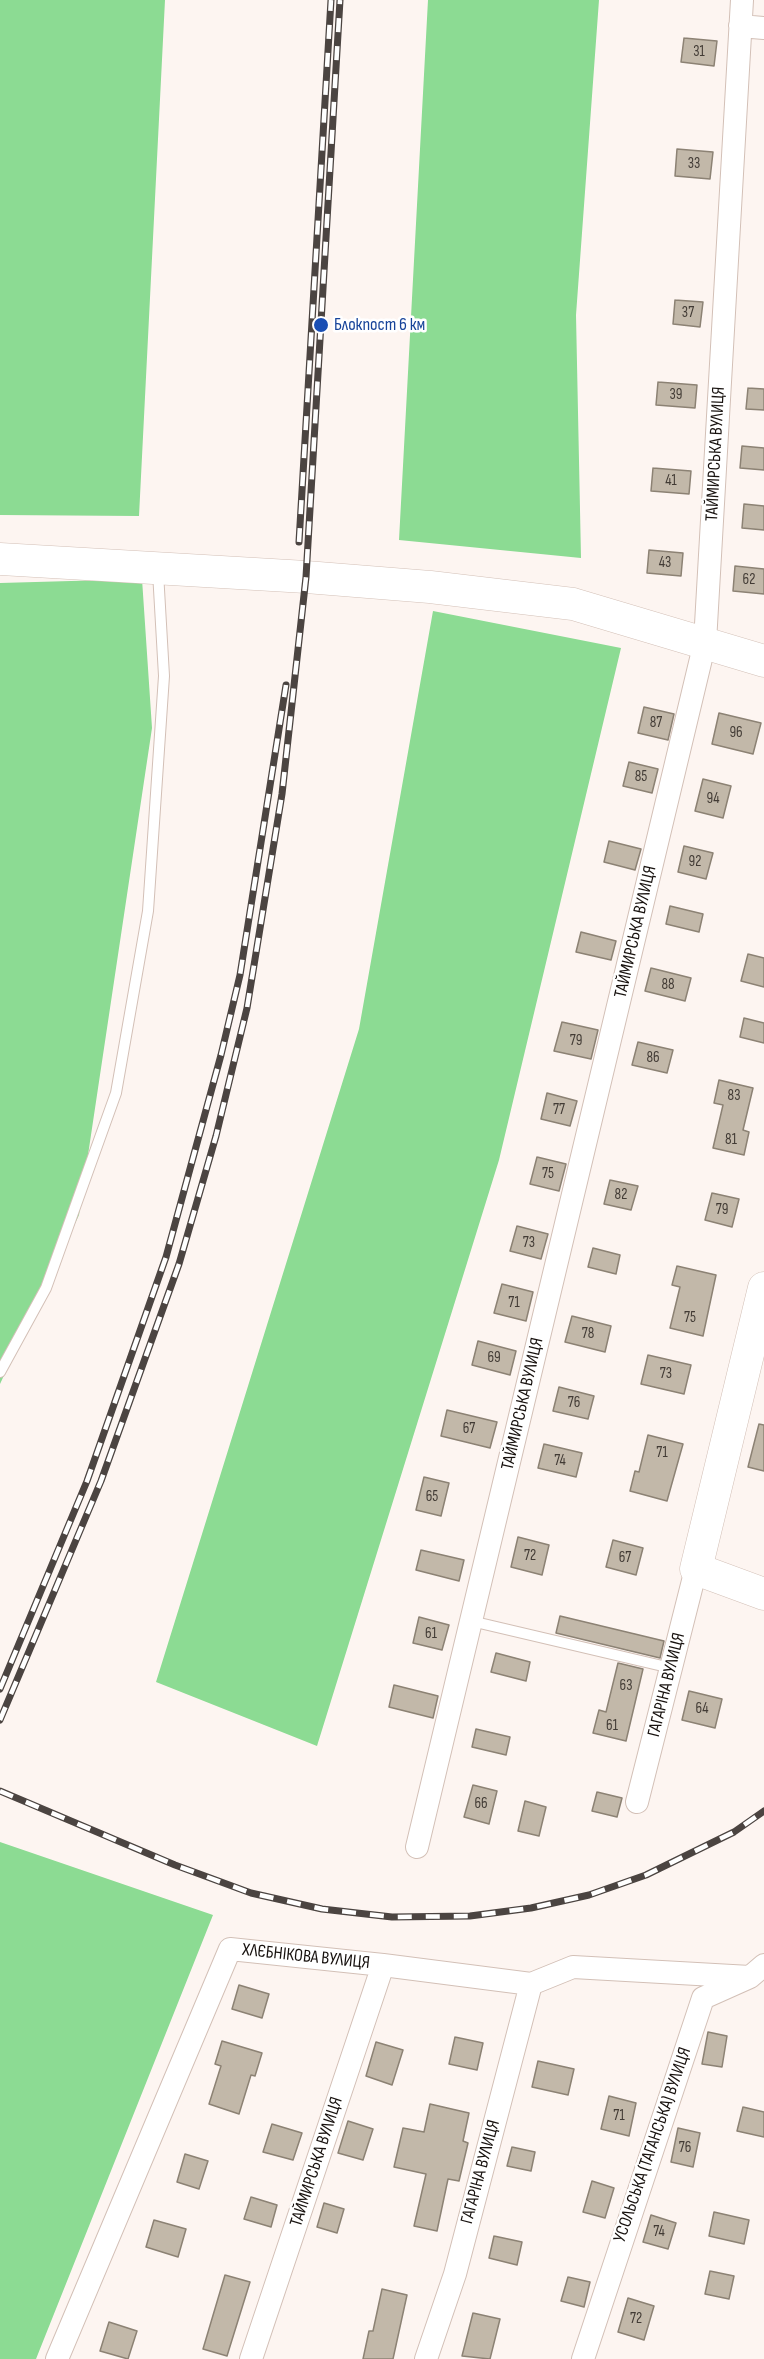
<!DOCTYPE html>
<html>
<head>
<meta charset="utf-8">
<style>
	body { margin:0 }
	canvas { display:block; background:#fdf5f1 }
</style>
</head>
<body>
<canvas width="764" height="2359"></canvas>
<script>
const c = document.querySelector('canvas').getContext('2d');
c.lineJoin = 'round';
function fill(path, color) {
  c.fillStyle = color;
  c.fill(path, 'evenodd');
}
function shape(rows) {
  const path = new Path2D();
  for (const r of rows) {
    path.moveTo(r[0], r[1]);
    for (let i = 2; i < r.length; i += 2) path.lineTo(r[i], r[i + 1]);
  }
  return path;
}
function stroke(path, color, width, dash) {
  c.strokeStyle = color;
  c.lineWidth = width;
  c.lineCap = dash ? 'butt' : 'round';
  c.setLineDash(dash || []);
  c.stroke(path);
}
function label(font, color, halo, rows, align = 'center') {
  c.font = font + ' "Sofia Sans Condensed",sans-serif';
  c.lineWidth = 5;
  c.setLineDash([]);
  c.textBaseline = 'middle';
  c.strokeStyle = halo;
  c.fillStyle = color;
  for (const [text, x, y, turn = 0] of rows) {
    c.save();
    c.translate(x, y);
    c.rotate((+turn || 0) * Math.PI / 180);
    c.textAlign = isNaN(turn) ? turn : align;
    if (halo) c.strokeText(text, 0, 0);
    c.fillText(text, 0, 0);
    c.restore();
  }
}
fill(shape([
	[0,0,165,0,139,516,0,515],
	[428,0,599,0,576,315,581,558,399,540],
	[142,579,152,728,79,1215,0,1384,0,583],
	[433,611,621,648,499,1160,317,1746,156,1682,359,1029],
	[0,1842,213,1915,36,2359,0,2359]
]), '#8cdb93');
const building = shape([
	[684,38,717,41,714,66,681,62,684,38],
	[677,149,713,152,710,179,675,176,677,149],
	[675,300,703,302,700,327,673,324,675,300],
	[658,382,697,385,695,408,656,405,658,382],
	[748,388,764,389,764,410,746,409,748,388],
	[742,446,764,448,764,470,740,468,742,446],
	[653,468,691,471,689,494,651,491,653,468],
	[744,504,764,506,764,530,742,528,744,504],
	[649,550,683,553,681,576,647,573,649,550],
	[735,566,764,569,764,594,733,591,735,566],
	[644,707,674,714,668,740,638,733,644,707],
	[719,713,761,723,753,754,712,744,719,713],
	[629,762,658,769,652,793,623,786,629,762],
	[703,779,731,786,723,818,695,811,703,779],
	[609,841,641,849,635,870,604,862,609,841],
	[684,846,713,853,706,879,678,872,684,846],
	[670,906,703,914,699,932,666,924,670,906],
	[581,932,616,941,611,960,576,952,581,932],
	[748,954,764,958,764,987,741,981,748,954],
	[651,968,691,978,685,1001,645,991,651,968],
	[744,1018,764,1023,764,1043,740,1037,744,1018],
	[562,1022,598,1030,591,1059,554,1051,562,1022],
	[638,1042,673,1050,667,1073,632,1065,638,1042],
	[719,1080,753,1088,743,1130,749,1132,744,1155,713,1148,723,1105,714,1103,719,1080],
	[547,1093,577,1101,570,1126,541,1119,547,1093],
	[537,1157,566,1164,559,1191,530,1184,537,1157],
	[610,1180,638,1186,631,1210,604,1204,610,1180],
	[712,1193,739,1199,732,1227,705,1220,712,1193],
	[517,1226,548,1234,541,1259,510,1251,517,1226],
	[593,1248,620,1255,616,1274,588,1267,593,1248],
	[677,1266,716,1275,703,1336,670,1328,680,1287,672,1285,677,1266],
	[502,1284,533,1292,526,1321,494,1313,502,1284],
	[572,1316,611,1326,605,1352,565,1342,572,1316],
	[478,1341,516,1351,510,1375,472,1365,478,1341],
	[648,1355,691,1365,684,1394,641,1384,648,1355],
	[559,1387,594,1396,588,1419,553,1411,559,1387],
	[447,1410,497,1422,490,1448,441,1436,447,1410],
	[759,1424,764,1425,764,1471,748,1467,759,1424],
	[648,1435,683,1444,667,1501,630,1491,635,1471,639,1472,648,1435],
	[544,1444,582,1453,576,1477,538,1468,544,1444],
	[424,1477,449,1483,441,1516,416,1510,424,1477],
	[518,1537,549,1545,542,1575,511,1567,518,1537],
	[613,1540,643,1548,636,1575,606,1567,613,1540],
	[421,1550,464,1560,459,1581,416,1570,421,1550],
	[560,1616,664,1641,660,1658,556,1633,560,1616],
	[419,1617,449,1625,442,1650,413,1643,419,1617],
	[496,1653,530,1662,526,1681,491,1672,496,1653],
	[618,1663,643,1669,626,1741,593,1733,599,1710,606,1712,618,1663],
	[394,1685,438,1696,433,1718,389,1707,394,1685],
	[689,1691,722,1699,715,1728,682,1720,689,1691],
	[476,1729,510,1737,506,1755,472,1747,476,1729],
	[473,1785,497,1791,489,1824,464,1817,473,1785],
	[597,1792,622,1798,617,1817,592,1811,597,1792],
	[525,1801,546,1807,539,1836,518,1831,525,1801],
	[239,1985,269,1994,262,2018,232,2009,239,1985],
	[708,2032,727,2036,722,2067,702,2064,708,2032],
	[455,2037,483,2043,477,2070,449,2064,455,2037],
	[222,2041,262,2053,255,2076,251,2075,239,2114,209,2104,221,2066,215,2064,222,2041],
	[376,2042,403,2050,392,2085,366,2076,376,2042],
	[538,2061,574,2069,568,2095,532,2087,538,2061],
	[609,2096,636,2103,629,2136,601,2129,609,2096],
	[430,2104,469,2113,463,2141,468,2143,459,2181,448,2179,437,2231,414,2226,426,2174,394,2167,403,2128,424,2132,430,2104],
	[743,2107,764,2112,764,2137,737,2131,743,2107],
	[348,2121,373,2129,363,2160,338,2153,348,2121],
	[272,2124,302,2133,293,2160,263,2152,272,2124],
	[678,2128,700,2133,693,2167,671,2162,678,2128],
	[512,2147,535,2152,531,2171,507,2166,512,2147],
	[185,2154,208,2161,199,2189,177,2182,185,2154],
	[592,2181,614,2188,605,2218,583,2212,592,2181],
	[251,2197,277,2205,271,2227,244,2219,251,2197],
	[324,2203,344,2209,337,2233,317,2227,324,2203],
	[714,2212,749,2220,744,2244,709,2236,714,2212],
	[651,2215,676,2223,668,2249,643,2242,651,2215],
	[154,2220,186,2229,178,2257,146,2247,154,2220],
	[494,2236,522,2242,517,2265,489,2258,494,2236],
	[710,2271,734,2276,729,2299,705,2294,710,2271],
	[225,2275,250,2282,227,2356,203,2349,225,2275],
	[568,2277,590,2282,584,2307,561,2301,568,2277],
	[382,2289,407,2295,393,2359,363,2359,369,2331,373,2331,382,2289],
	[628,2298,654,2306,644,2340,618,2332,628,2298],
	[473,2313,500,2319,490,2359,462,2356,473,2313],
	[109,2322,137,2331,128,2359,100,2351,109,2322]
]);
fill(building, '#c2b8a9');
stroke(building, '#8c8274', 1.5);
const service = shape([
	[0,1372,46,1288,116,1093,148,911,164,676,158,572],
	[471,1621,671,1668]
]);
const minor = shape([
	[740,26,764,28],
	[637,1802,696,1569],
	[417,1847,705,642,742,0],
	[57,2359,230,1949,383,1965,531,1984,573,1967,750,1977],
	[251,2359,383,1965],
	[426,2359,455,2274,531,1984],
	[583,2359,703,1998,750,1977,764,1965]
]);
const secondary = shape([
	[0,559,306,577,430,587,573,604,764,661],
	[764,1288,696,1569,764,1594]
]);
stroke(service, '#d3c0b7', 12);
stroke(minor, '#d3c0b7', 24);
stroke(secondary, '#d3c0b7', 33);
stroke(service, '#fff', 10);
stroke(minor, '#fff', 22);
stroke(secondary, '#fff', 32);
const rail = shape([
	[299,542,331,0],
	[0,1689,87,1481,166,1257,221,1055,240,975,286,685],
	[0,1720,101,1481,179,1264,216,1136,247,1008,282,794,306,577,340,0],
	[0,1791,175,1865,251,1893,322,1909,392,1917,470,1916,531,1908,589,1895,646,1875,734,1832,764,1811]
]);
stroke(rail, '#4b4441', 7);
stroke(rail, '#fff', 4.5, [14]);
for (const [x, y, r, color] of [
	[321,325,8,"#1a4fb4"]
]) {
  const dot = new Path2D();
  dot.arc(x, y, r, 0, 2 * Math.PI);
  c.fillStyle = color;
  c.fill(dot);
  stroke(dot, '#fff', 2);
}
label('15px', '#423b35', null, [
	["31",699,52],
	["33",694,164],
	["37",688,313],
	["39",676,395],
	["41",671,481],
	["43",665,563],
	["62",749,580],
	["87",656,723],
	["96",736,733],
	["85",641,777],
	["94",713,799],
	["92",695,862],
	["88",668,985],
	["79",576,1041],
	["86",653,1058],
	["83",734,1096],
	["77",559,1110],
	["81",731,1140],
	["75",548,1174],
	["82",621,1195],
	["79",722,1210],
	["73",529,1243],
	["71",514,1303],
	["75",690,1318],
	["78",588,1334],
	["69",494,1358],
	["73",666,1374],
	["76",574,1403],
	["67",469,1429],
	["71",662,1453],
	["74",560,1461],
	["65",432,1497],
	["72",530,1556],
	["67",625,1558],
	["61",431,1634],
	["63",626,1686],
	["64",702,1709],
	["61",612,1726],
	["66",481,1804],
	["71",619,2116],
	["76",685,2148],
	["74",659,2232],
	["72",636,2319]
]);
label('18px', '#164399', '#fff', [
	["Блокпост 6 км",334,325]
], 'left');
label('18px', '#17110e', '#fff', [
	["ТАЙМИРСЬКА ВУЛИЦЯ",716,454,-87],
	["ТАЙМИРСЬКА ВУЛИЦЯ",636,932,-77],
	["ТАЙМИРСЬКА ВУЛИЦЯ",523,1404,-77],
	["ГАГАРІНА ВУЛИЦЯ",667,1685,-76],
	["ХЛЄБНІКОВА ВУЛИЦЯ",306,1957,6],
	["УСОЛЬСЬКА (ТАГАНСЬКА) ВУЛИЦЯ",653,2145,-71],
	["ТАЙМИРСЬКА ВУЛИЦЯ",317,2162,-72],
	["ГАГАРІНА ВУЛИЦЯ",481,2172,-75]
]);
</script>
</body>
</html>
